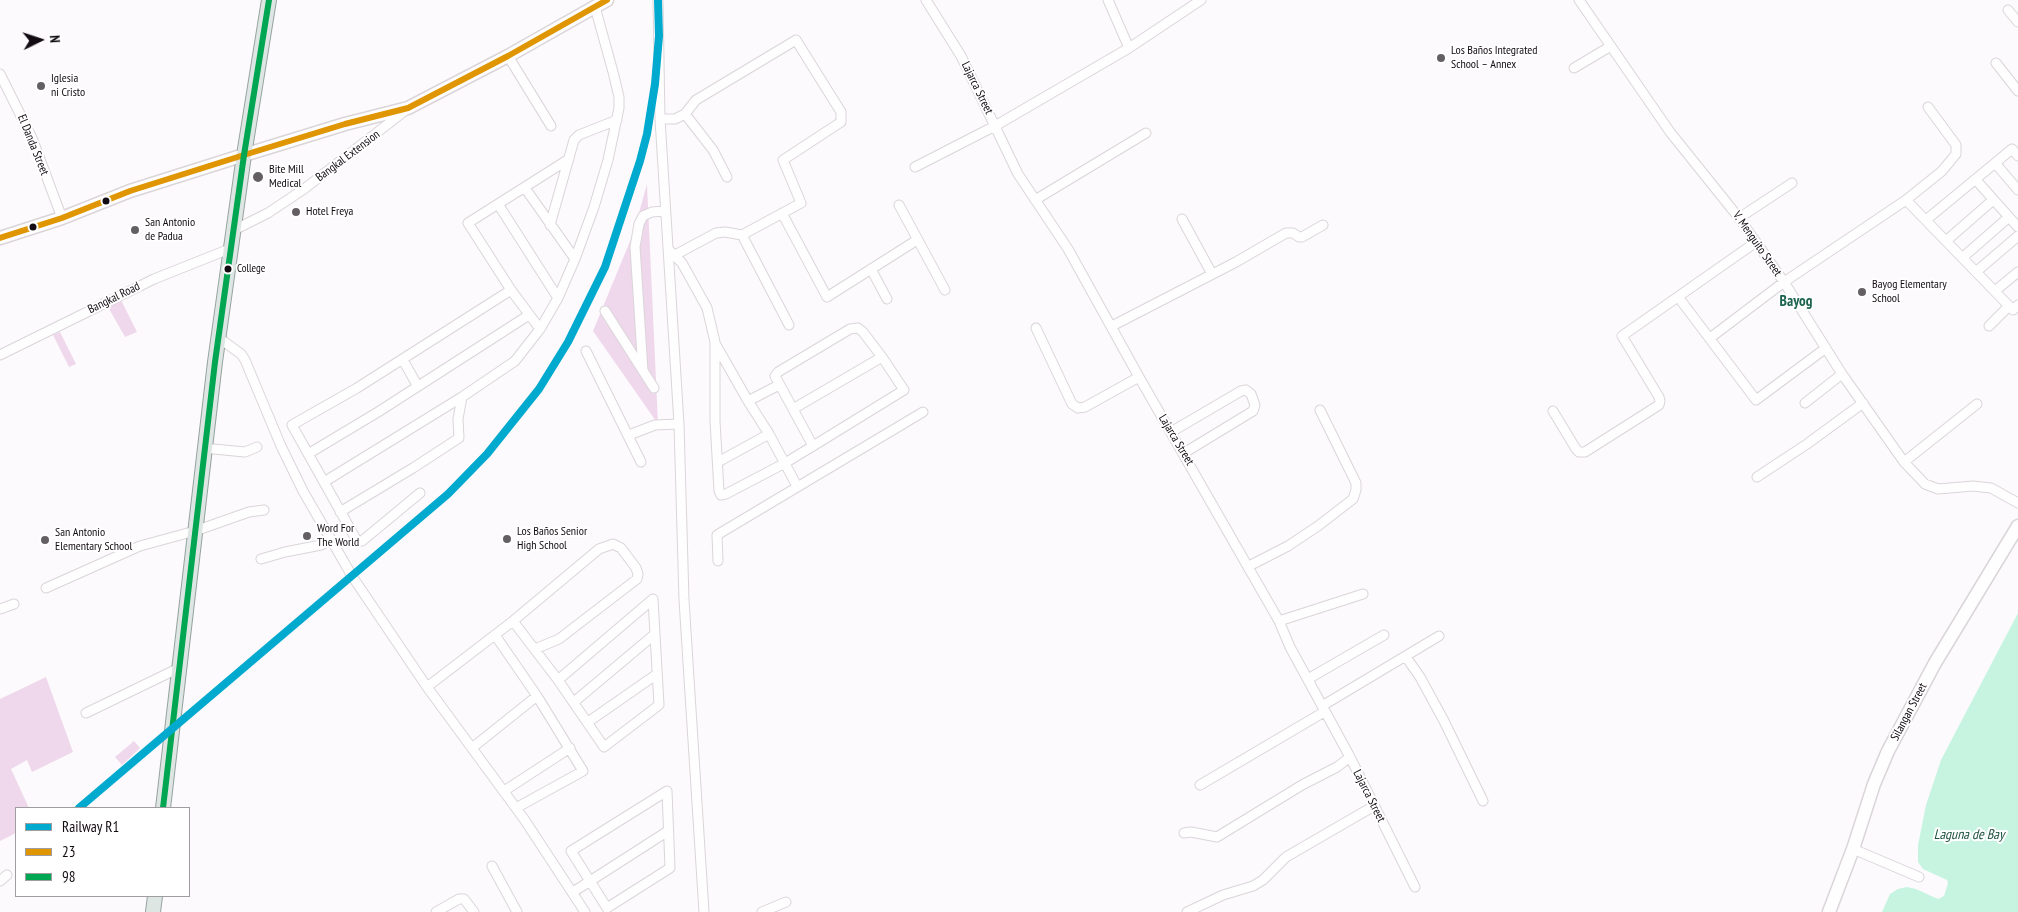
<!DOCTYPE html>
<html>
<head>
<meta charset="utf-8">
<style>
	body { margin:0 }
	#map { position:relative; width:2018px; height:912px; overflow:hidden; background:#fcfafc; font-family:"PT Sans Narrow",sans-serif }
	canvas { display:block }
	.legend { position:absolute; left:15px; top:807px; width:175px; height:90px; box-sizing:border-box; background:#fff; border:1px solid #a09da0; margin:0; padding:6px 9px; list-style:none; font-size:15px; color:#120b11 }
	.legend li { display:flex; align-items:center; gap:10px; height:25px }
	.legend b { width:25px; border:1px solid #a09da0 }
	.north { position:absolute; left:15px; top:15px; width:50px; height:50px; -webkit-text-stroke:4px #fff; paint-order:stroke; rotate:86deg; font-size:14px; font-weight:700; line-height:20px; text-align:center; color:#120b11 }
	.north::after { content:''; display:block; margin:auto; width:18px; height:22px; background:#120b11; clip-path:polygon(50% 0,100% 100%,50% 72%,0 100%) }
</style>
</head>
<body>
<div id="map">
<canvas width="2018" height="912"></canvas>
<ul class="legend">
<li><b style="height:6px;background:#00a9ce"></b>Railway R1</li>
<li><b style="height:6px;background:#e09602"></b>23</li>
<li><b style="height:6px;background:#00a651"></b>98</li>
</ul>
<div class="north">N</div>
</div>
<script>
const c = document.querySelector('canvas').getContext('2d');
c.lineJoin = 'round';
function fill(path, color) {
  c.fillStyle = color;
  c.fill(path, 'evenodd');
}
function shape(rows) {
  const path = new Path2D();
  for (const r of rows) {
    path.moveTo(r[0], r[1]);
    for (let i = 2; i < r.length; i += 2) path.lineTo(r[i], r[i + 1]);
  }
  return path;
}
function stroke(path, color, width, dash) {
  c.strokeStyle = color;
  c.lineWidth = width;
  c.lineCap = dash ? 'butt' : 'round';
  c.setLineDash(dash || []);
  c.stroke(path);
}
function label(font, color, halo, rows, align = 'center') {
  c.font = font + ' "PT Sans Narrow",sans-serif';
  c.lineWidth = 4;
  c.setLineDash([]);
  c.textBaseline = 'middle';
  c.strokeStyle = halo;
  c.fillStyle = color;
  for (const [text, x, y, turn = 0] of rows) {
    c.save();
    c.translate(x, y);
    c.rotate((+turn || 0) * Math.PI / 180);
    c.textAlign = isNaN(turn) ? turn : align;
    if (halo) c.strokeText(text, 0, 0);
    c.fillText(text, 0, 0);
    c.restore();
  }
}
fill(shape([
	[647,184,658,424,593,331,633,234],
	[121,300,137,332,125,337,108,307],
	[60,332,76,364,69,367,53,335],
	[46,677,73,752,32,772,27,760,11,769,29,808,16,808,16,833,0,841,0,699],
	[134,741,140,748,122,765,115,757]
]), '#efd8ec');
fill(shape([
	[2018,613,2018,912,1882,912,1890,894,1898,889,1907,887,1916,889,1938,899,1944,896,1948,883,1947,880,1923,869,1918,862,1918,845,1926,805,1941,760]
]), '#c6f4e1');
const street = shape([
	[658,0,660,119,679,424,684,600,704,912],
	[926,0,961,56,1018,174,1068,249,1139,377,1279,621,1290,647,1350,757,1415,887],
	[1108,0,1129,48],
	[1579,0,1670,132,1739,218,1784,282,1842,374,1904,462,1925,484,1938,489,1973,486,1991,488,2018,503],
	[2008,10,2018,22],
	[508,56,551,126],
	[1996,63,2018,91],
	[1574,68,1611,46],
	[0,74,32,138,62,218],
	[685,114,713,150,727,177],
	[660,119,675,119,685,114,696,100,796,40,841,112,841,122,783,160,801,203,742,235,725,232,716,233,675,255],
	[1995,163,2018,190],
	[915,167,995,126,1129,48,1201,0],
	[1976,180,2018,227],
	[525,188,575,259],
	[1035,200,1146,133],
	[1906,200,2013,310,2018,305],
	[498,204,558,298],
	[899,205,945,290],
	[782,213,827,297,917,240],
	[1739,218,1792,183],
	[1182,219,1212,274],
	[1926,220,2012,149,2018,156],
	[550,225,574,140,579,135,617,120],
	[234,230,268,213,304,189,406,110],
	[742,235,789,325],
	[1946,241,1993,200],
	[668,249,682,263,707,308,715,342,715,421,719,491,721,495,726,494,785,463,813,446,904,390,882,357,863,332,858,328,850,329,778,372,775,376,813,446],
	[1962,258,2009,217],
	[871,269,887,299],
	[1977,271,2018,236],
	[1995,291,2018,272],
	[1679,298,1756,400,1826,348],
	[605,311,654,388],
	[1112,326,1236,262,1286,233,1293,233,1299,237,1302,237,1323,225],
	[1989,326,2009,306],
	[1036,328,1072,404,1078,408,1085,407,1139,377],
	[540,329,511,290,468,223,569,159],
	[219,338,241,354,245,360,281,446,303,491,352,576,427,687,524,819,585,912],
	[1710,338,1784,282,1906,200,1942,171,1956,154,1956,145,1928,107],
	[716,345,748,401,769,434,797,486],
	[586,351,641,462],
	[0,355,154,279,232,248],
	[403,360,417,385],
	[643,371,635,247,639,224,643,216,652,212,665,211],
	[748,401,779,385],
	[1805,403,1842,374],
	[793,409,882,357],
	[1553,411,1576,449,1579,452,1585,452,1659,405,1660,401,1659,397,1622,336,1756,242],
	[1171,432,1241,391,1246,390,1251,394,1255,405,1253,411,1184,453],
	[629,435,655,425,679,424],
	[203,448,245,452,257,447],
	[308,454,378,412,529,315],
	[718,462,769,434],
	[1904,462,1977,404],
	[1757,477,1807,444,1863,403],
	[324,482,462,397,515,361,540,329,558,298,575,259,594,207,608,160,619,108,619,97,613,72,595,7],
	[420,493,362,541,357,541,292,425,357,388,511,290],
	[340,512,413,468,459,438,458,419,462,397],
	[261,559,285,552,321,545,331,540],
	[718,561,717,535,722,532,923,412],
	[1249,566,1288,546,1318,526,1353,499,1356,490,1356,483,1320,410],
	[46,588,140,546,195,531,249,512,264,510],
	[0,609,14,604],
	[513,621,558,680,604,747,659,705,653,599],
	[1279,621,1363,594],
	[495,635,537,696,583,771,516,808],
	[1406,657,1420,677,1444,721,1483,801],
	[1308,679,1384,635],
	[558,680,653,599],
	[427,687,513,621,599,549,613,544,621,548,636,568,638,574,637,579,559,639,535,649],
	[574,702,655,634],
	[1322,706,1439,636],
	[86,713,179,668],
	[588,722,657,674],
	[472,748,537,696],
	[1200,785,1324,712],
	[504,791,570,748],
	[667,791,670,868,607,908,571,851,667,791],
	[1184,833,1191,832,1217,837,1302,785,1337,767,1350,757],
	[1853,849,1919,877],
	[492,866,517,912],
	[0,881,7,875],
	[573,892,668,831],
	[436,912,459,899,464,899,474,912],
	[762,912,786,902],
	[1187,912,1223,895,1253,886,1263,880,1286,857,1374,806]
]);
const secondary = shape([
	[0,238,62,218,130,191,244,155,345,124,408,108,508,56,607,0],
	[1829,912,1853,849,1874,784,1888,751,1935,663,2018,526]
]);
const primary = shape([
	[163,808,215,362,244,155,269,0],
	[153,912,155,896]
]);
stroke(street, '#dad5d9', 11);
stroke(secondary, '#dad5d9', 15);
stroke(primary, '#96a3a0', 16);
stroke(street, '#fffeff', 9);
stroke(secondary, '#fffeff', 12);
stroke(primary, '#dde6e3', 14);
stroke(shape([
	[0,238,62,218,130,191,244,155,345,124,408,108,508,56,607,0]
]), '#e09602', 6);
stroke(shape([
	[163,808,215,362,244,155,269,0]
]), '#00a651', 6);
stroke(shape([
	[79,808,448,494,487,454,539,389,568,342,605,267,640,161,647,134,655,84,659,36,658,0]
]), '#00a9ce', 8);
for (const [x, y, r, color] of [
	[1441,58,5,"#645f63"],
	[41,86,5,"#645f63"],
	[258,177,6,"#645f63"],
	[106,201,4.5,"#120b11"],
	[296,212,5,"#645f63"],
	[33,227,4.5,"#120b11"],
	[135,230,5,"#645f63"],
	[228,269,4.5,"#120b11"],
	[1862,292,5,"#645f63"],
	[307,536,5,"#645f63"],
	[507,539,5,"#645f63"],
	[45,540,5,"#645f63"]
]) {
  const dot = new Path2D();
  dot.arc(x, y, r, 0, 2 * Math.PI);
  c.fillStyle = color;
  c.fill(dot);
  stroke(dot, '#fff', 2);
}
label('11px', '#120b11', '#fff', [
	["College",237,269]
], 'left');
label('12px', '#120b11', '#fff', [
	["Los Baños Integrated",1451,51],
	["School – Annex",1451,65],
	["Iglesia",51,79],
	["ni Cristo",51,93],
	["Bite Mill",269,170],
	["Medical",269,184],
	["Hotel Freya",306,212],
	["San Antonio",145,223],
	["de Padua",145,237],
	["Bayog Elementary",1872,285],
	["School",1872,299],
	["Word For",317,529],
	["The World",317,543],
	["Los Baños Senior",517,532],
	["High School",517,546],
	["San Antonio",55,533],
	["Elementary School",55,547]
], 'left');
label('12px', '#120b11', '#fff', [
	["Lajarca Street",977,88,64],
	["El Danda Street",33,145,68],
	["Bangkal Extension",348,156,-37],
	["V. Menguito Street",1757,244,55],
	["Bangkal Road",114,298,-26],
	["Lajarca Street",1176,440,59],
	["Silangan Street",1909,712,-62],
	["Lajarca Street",1369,796,63]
]);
label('italic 14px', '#1e5241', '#fff', [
	["Laguna de Bay",1969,835]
]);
label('bold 15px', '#1c644e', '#fff', [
	["Bayog",1796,302]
]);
</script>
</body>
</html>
